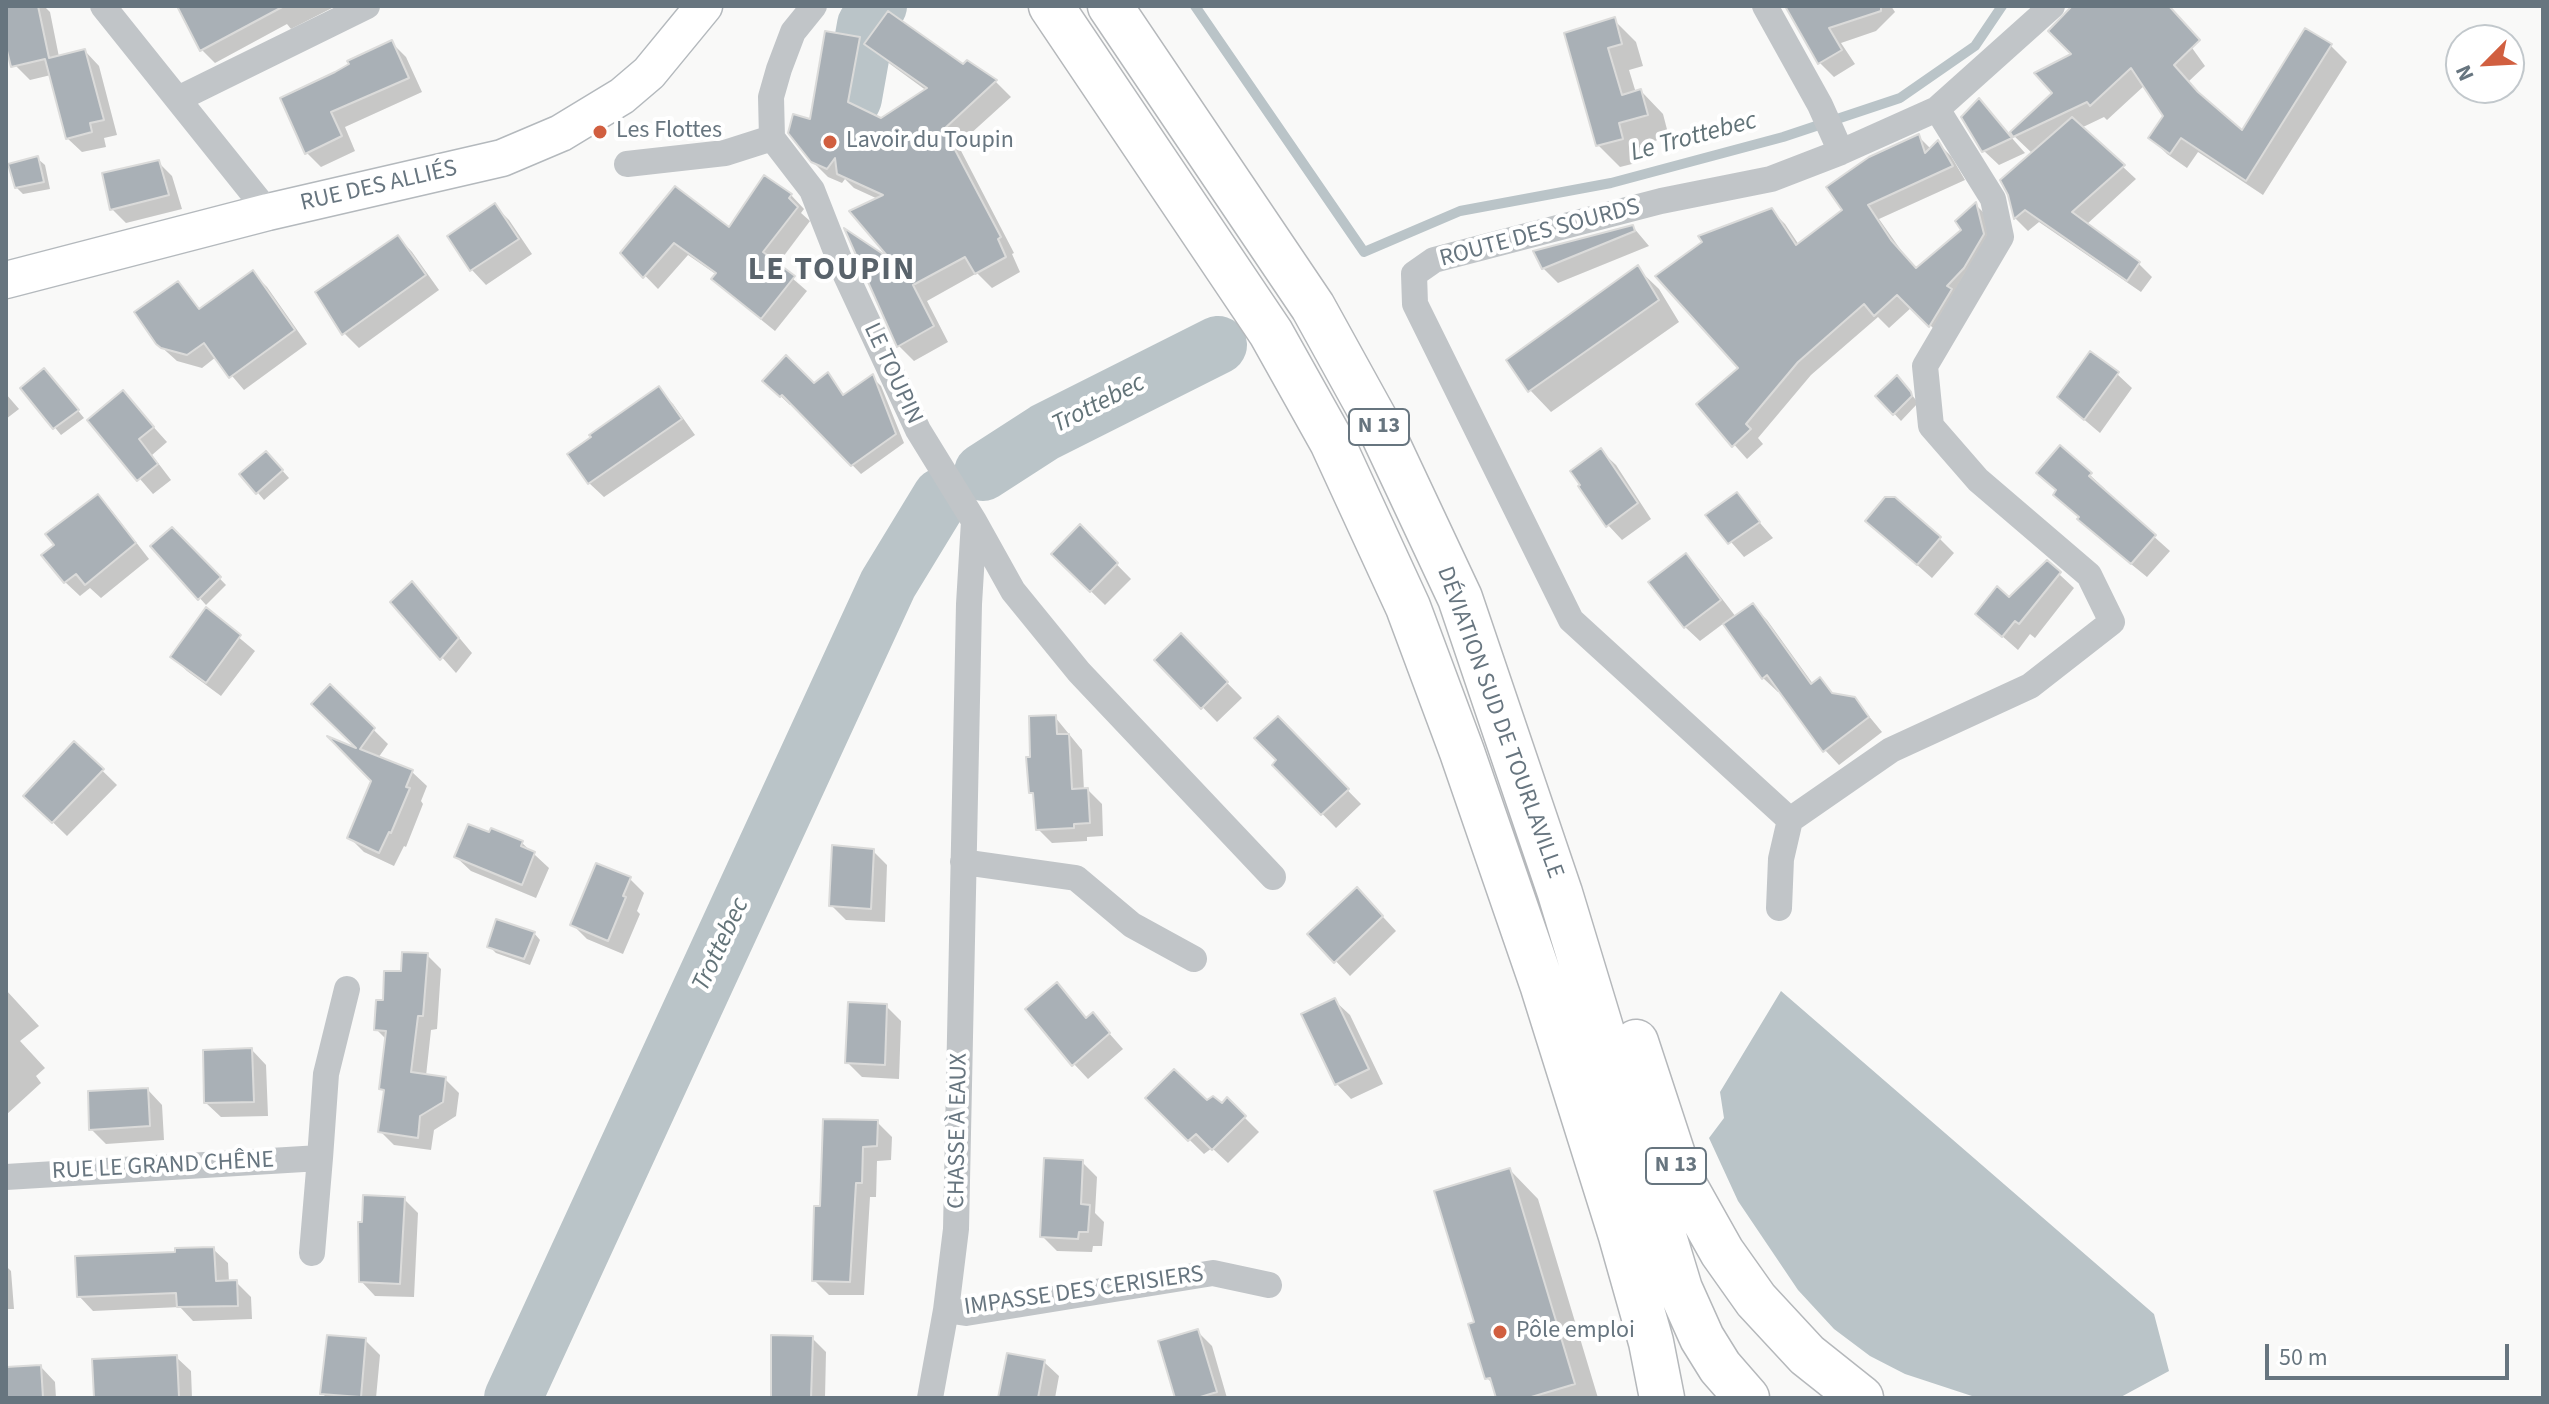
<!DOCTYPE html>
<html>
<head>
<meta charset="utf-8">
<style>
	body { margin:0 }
	#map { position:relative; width:2549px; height:1404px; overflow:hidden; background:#f9f9f8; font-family:"Source Sans 3",sans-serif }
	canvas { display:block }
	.frame { position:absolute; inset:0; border:8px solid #67757f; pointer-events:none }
	.north { position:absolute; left:2445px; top:24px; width:80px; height:80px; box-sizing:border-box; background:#fff; border:2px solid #c2c8cc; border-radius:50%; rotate:246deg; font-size:22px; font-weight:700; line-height:32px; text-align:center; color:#67757f }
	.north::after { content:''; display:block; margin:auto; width:28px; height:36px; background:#d15f40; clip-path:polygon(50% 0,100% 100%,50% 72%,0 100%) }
	.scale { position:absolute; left:2265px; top:1344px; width:244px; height:36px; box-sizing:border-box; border:4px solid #67757f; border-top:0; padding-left:10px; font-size:24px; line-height:28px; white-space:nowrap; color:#67757f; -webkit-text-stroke:6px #fff; paint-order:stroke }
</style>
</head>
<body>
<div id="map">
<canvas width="2549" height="1404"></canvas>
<div class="frame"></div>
<div class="north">N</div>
<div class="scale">50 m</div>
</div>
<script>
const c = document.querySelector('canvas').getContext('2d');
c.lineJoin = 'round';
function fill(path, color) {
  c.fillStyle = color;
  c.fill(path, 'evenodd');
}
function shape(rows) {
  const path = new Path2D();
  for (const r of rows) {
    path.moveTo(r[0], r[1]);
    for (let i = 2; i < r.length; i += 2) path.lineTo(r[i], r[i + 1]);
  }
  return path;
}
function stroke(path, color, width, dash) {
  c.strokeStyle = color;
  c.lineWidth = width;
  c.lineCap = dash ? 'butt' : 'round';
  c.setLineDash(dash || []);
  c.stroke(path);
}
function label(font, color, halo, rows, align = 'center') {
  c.font = font + ' "Source Sans 3",sans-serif';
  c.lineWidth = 8;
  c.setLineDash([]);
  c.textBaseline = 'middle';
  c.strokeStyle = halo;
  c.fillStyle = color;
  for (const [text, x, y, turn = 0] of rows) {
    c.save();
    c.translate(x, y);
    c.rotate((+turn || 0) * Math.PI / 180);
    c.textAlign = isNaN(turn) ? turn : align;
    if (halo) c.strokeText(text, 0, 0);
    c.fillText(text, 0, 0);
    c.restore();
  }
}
fill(shape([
	[1781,991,2154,1314,2169,1371,2119,1398,1978,1398,1905,1374,1870,1356,1834,1329,1798,1290,1738,1201,1709,1138,1724,1118,1720,1092]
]), '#bac4c8');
fill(shape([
	[6,6,44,6,50,12,59,57,85,51,99,66,117,135,104,138,106,147,82,152,67,138,51,75,30,80,15,65,6,26],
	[179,6,336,6,291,29,287,24,215,63,202,50],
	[1793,6,1891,6,1895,12,1876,31,1841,43,1855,64,1834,77,1820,63],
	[2075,6,2162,6,2205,66,2188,82,2205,101,2242,133,2305,31,2331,46,2347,62,2263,195,2198,152,2187,168,2167,154,2151,138,2165,116,2145,85,2107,120,2104,117,2081,128,2136,179,2086,225,2139,264,2152,277,2141,292,2039,222,2028,231,2015,218,2010,194,2033,154,2013,135,2011,137,2025,153,1999,165,1984,151,1979,101,2009,135,2054,94,2074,54],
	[1614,20,1636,42,1643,66,1629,70,1636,93,1641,91,1663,114,1669,137,1640,145,1644,161,1620,167,1598,145,1567,34],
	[859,39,866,45,964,66,967,62,996,82,1011,97,958,145,1014,253,1012,254,1020,272,992,288,977,273,927,301,948,342,914,361,899,346,896,265,878,199,854,188,845,179,842,183,828,177,812,161,811,122],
	[875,53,927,91,881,120,864,112],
	[392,43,406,57,422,92,345,127,355,151,321,167,306,152,352,65],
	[1919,137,1931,149,1938,143,1951,156,1965,180,1879,219,1905,256,1917,270,1963,230,1976,205,1989,218,1997,249,1944,339,1912,307,1889,328,1878,317,1811,375,1758,438,1763,444,1747,459,1698,404,1741,368,1771,210,1785,224,1799,245,1845,210],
	[38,159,45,165,50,189,23,194,16,187],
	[158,162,172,176,182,209,126,223,112,209],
	[791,195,804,209,801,213,810,221,777,265,807,291,775,331,727,292,714,279,717,275,688,255,658,289,623,253,729,229],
	[495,206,509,220,532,254,486,285,472,270,449,236],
	[1633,227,1649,246,1558,283,1543,268],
	[398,237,412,252,439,290,359,348,344,333],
	[1637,268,1659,289,1679,322,1551,412,1530,390],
	[253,273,267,287,307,344,244,390,216,357,202,368,177,361,157,343,177,283,201,310],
	[2117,374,2132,388,2100,433,2074,411],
	[828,375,845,396,872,377,881,386,904,443,861,474,792,403,790,405,765,381,814,385],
	[51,377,84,418,61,435,23,388],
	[1904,384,1918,403,1901,421,1878,396],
	[658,389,673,404,695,435,604,497,589,483],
	[123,393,167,442,152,455,171,480,153,494,89,420],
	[6,394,19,409,6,419],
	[1601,451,1616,465,1651,519,1622,540,1608,525,1583,485],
	[273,460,289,478,264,500,242,474],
	[2090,475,2105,489,2103,491,2170,551,2147,577,2094,534,2058,491],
	[1736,495,1773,538,1744,557,1708,515],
	[98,496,112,511,149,559,101,598,90,588,80,596,65,582,57,545],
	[1080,527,1131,579,1105,605,1053,554],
	[172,529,226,585,206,605,153,546],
	[1883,535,1939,538,1954,553,1932,578],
	[1686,556,1700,570,1736,617,1752,605,1767,620,1813,684,1820,679,1836,696,1854,698,1882,732,1839,765,1825,750,1781,690,1778,692,1763,678,1724,623,1700,641,1685,627],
	[2047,563,2074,588,2035,638,2030,634,2018,650,1977,614,2009,599],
	[426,598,472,653,456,673,393,602],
	[206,610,255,651,221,696,187,671,173,657],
	[1181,636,1242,698,1217,722,1157,660],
	[330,687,388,744,378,758,412,772,427,786,421,801,423,804,406,847,404,846,394,866,364,852,350,838,373,781,364,752,313,704],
	[1055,717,1082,750,1084,791,1088,790,1102,804,1103,836,1087,837,1087,841,1052,843,1038,829,1035,796,1031,792,1032,759],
	[1278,719,1361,804,1336,828,1275,765,1279,761],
	[75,744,117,785,67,836,26,796],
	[522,843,549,868,536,898,471,871,456,857],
	[873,851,887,865,885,922,846,920,831,905],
	[630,879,644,893,637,911,640,914,623,954,587,939,573,925],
	[1372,905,1396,931,1350,976,1310,934],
	[534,933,540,940,530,965,496,953,489,946],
	[427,955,441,969,437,1029,431,1030,426,1076,445,1079,459,1093,456,1116,434,1130,431,1150,394,1145,380,1131,385,1093,381,1088,387,1040,376,1029,385,1002,403,973],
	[6,990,39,1026,20,1041,45,1068,36,1076,41,1083,6,1115],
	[1071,1000,1087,1019,1093,1015,1123,1049,1088,1079,1074,1064],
	[1335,1001,1350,1015,1383,1084,1351,1099,1337,1084],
	[886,1006,901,1021,899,1079,862,1077,847,1062],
	[252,1050,266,1065,268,1116,221,1117,206,1103],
	[148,1090,162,1105,164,1140,106,1144,91,1129],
	[1147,1098,1222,1106,1227,1100,1259,1132,1228,1163,1212,1148,1204,1154],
	[877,1122,892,1137,891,1160,877,1161,876,1197,870,1197,864,1295,829,1295,814,1280,822,1208],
	[1082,1162,1097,1177,1095,1213,1104,1222,1102,1246,1093,1246,1092,1252,1057,1251,1042,1236],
	[1510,1170,1538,1199,1598,1398,1498,1398,1495,1386,1487,1378,1476,1323],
	[404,1199,418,1213,414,1297,375,1296,361,1281],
	[213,1249,228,1263,229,1282,236,1282,251,1297,252,1319,193,1321,180,1307,93,1311,79,1296,177,1253],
	[6,1266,11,1271,14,1309,6,1309],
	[1197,1331,1212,1346,1227,1398,1177,1398],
	[812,1338,826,1352,825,1398,773,1398],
	[365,1340,380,1355,376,1398,327,1398,322,1393],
	[176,1357,191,1371,192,1398,96,1398,94,1361],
	[1044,1362,1059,1376,1055,1398,1000,1398],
	[41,1367,55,1382,56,1398,6,1398,6,1369]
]), '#0003');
stroke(shape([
	[1195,6,1364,252,1460,211,1611,183,1783,137,1900,98,1975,46,2002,6]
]), '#bac4c8', 10);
stroke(shape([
	[846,112,853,98,866,25,878,6],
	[983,472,1045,432,1218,345],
	[513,1398,888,584,941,497]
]), '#bac4c8', 58);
const building = shape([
	[6,6,38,6,49,58,85,49,104,120,90,123,92,132,66,139,45,59,11,67,6,47,6,6],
	[177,6,284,6,200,51,177,6],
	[1785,6,1881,6,1881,11,1829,28,1842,50,1818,64,1785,6],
	[2072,6,2169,6,2200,40,2174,65,2198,92,2242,130,2305,28,2332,44,2246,181,2181,138,2170,154,2148,138,2163,116,2131,68,2090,106,2087,102,2013,137,2010,132,2052,93,2034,73,2071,54,2048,31,2072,6],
	[888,11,963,64,967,60,997,80,944,129,1001,237,998,239,1006,257,975,274,965,257,913,285,934,326,897,347,844,228,889,258,849,211,883,195,837,174,835,158,827,169,811,162,788,133,793,114,810,119,825,31,860,37,848,102,881,118,927,88,864,44,888,11],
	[1615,17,1622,44,1608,48,1622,95,1641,89,1648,115,1619,123,1623,139,1596,146,1564,33,1615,17],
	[392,40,409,78,331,112,342,136,305,154,280,98,335,72,349,64,347,61,392,40],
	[1979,98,2012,138,1982,152,1961,117,1979,98],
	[2072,117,2125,165,2072,212,2140,262,2127,281,2025,210,2014,219,2008,195,2000,180,2072,117],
	[1919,134,1925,153,1938,140,1953,166,1868,205,1891,240,1916,268,1961,230,1955,221,1976,202,1984,234,1964,268,1947,286,1952,289,1929,327,1897,295,1874,316,1864,304,1798,362,1746,424,1751,429,1732,447,1696,404,1738,368,1655,276,1702,242,1698,236,1772,208,1796,245,1842,210,1826,187,1869,157,1919,134],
	[38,156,44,182,15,188,8,164,38,156],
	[159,160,169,195,110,210,102,173,159,160],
	[764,175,792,194,789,198,798,207,763,252,795,276,761,319,711,279,716,273,674,243,643,278,620,253,675,186,729,227,764,175],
	[495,203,519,239,470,271,447,236,495,203],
	[1633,225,1635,231,1542,269,1533,251,1633,225],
	[398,235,426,275,342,335,315,292,398,235],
	[1638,265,1659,300,1528,392,1506,360,1638,265],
	[253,270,295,330,229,378,204,343,187,355,161,348,156,344,134,312,178,281,199,309,253,270],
	[2090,351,2119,372,2084,420,2057,397,2090,351],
	[786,355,814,383,828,372,843,395,873,374,896,434,851,466,782,395,780,397,762,381,786,355],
	[44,368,79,410,53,429,20,388,44,368],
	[1897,375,1911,392,1912,396,1893,415,1875,396,1897,375],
	[659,386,682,419,588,484,567,454,591,437,589,435,659,386],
	[123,390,154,427,139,439,158,464,137,481,87,420,123,390],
	[2060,445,2092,473,2089,476,2156,535,2131,564,2077,519,2079,517,2053,495,2056,490,2036,473,2060,445],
	[1601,448,1638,503,1606,527,1578,486,1580,485,1570,471,1601,448],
	[266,451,283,470,256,494,239,474,266,451],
	[1737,492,1760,522,1728,544,1705,515,1737,492],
	[98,494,136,543,85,585,76,574,64,583,41,555,54,545,45,534,98,494],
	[1885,497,1895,497,1941,537,1917,565,1865,521,1885,497],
	[1080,524,1118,563,1090,592,1051,554,1080,524],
	[172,527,221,577,198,600,150,546,172,527],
	[1686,553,1721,600,1684,628,1648,582,1686,553],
	[2047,560,2061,572,2019,624,2015,621,2002,637,1975,614,1997,586,2009,597,2047,560],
	[412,581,459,638,440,660,390,602,412,581],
	[1753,603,1811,684,1820,677,1832,693,1855,697,1869,717,1823,752,1767,675,1762,679,1723,624,1753,603],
	[206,607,241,635,206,683,170,657,206,607],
	[1181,633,1228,682,1201,709,1154,660,1181,633],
	[330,684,375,728,360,749,413,770,406,787,410,788,391,833,389,832,379,853,347,838,371,781,327,736,356,748,311,704,330,684],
	[1056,715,1057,734,1069,734,1072,789,1088,788,1090,823,1074,824,1074,828,1036,830,1033,793,1029,793,1026,757,1030,757,1029,716,1056,715],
	[1278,716,1349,789,1321,815,1272,765,1276,760,1254,738,1278,716],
	[74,741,104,769,52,823,23,796,74,741],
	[468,824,489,832,491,828,523,841,521,846,535,852,522,885,454,857,468,824],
	[832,845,874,849,871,909,829,906,832,845],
	[596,863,631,877,623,896,626,897,608,941,570,925,596,863],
	[1357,887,1383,916,1334,963,1307,934,1357,887],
	[496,919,535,932,524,959,487,947,496,919],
	[402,952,428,953,423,1016,418,1016,411,1072,446,1077,443,1102,420,1116,418,1138,378,1132,384,1090,379,1089,386,1031,374,1030,376,1000,383,1000,384,971,401,971,402,952],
	[1057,982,1086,1018,1093,1012,1110,1033,1072,1066,1025,1009,1057,982],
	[1335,998,1369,1069,1335,1085,1301,1014,1335,998],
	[848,1002,887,1004,885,1065,845,1063,848,1002],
	[252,1048,254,1102,204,1103,203,1050,252,1048],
	[1174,1069,1207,1100,1213,1096,1222,1103,1227,1097,1246,1116,1212,1150,1196,1134,1188,1141,1145,1098,1174,1069],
	[148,1088,150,1126,89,1130,88,1091,148,1088],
	[823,1119,878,1120,877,1146,863,1147,862,1183,856,1183,850,1282,812,1281,814,1206,820,1206,823,1119],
	[1044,1158,1083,1160,1081,1204,1090,1205,1088,1232,1079,1232,1078,1239,1040,1237,1044,1158],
	[1510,1168,1575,1384,1528,1398,1496,1398,1490,1378,1485,1379,1468,1324,1474,1322,1434,1191,1510,1168],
	[363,1195,405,1197,400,1284,359,1282,358,1222,362,1222,363,1195],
	[214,1247,216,1281,237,1280,238,1306,177,1307,176,1293,77,1297,75,1256,175,1252,175,1248,214,1247],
	[1198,1329,1217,1392,1197,1398,1175,1398,1158,1341,1198,1329],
	[327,1335,366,1338,361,1397,320,1394,327,1335],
	[771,1335,813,1336,811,1398,771,1398,771,1335],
	[1007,1353,1045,1360,1038,1398,998,1398,1007,1353],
	[177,1355,179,1397,94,1398,92,1359,177,1355],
	[41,1365,43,1398,6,1398,6,1367,41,1365]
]);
fill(building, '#a9b0b6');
stroke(building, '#dbdbda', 2);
const secondary = shape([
	[6,280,268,212,502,158,561,133,622,96,649,73,704,6]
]);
const highway = shape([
	[1051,6,1271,333,1332,442,1408,607,1462,752,1542,984,1621,1236,1651,1342,1662,1398],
	[1110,6,1313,307,1382,432,1460,598,1560,893,1680,1289,1702,1338,1720,1367,1747,1398],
	[1636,1042,1681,1179,1722,1252,1756,1300,1807,1355,1861,1398]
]);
stroke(secondary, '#b4b9bd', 39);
stroke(highway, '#b5b8bb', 47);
stroke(shape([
	[103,6,268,212],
	[814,6,793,32,779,69,771,97,772,138,812,190,843,269,918,430,974,521,1013,591,1079,672,1273,877],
	[1765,6,1820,105,1841,152],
	[178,99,367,6],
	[627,164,725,153,772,138],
	[1790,820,1571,620,1415,304,1414,274,1434,260,1661,201,1771,179,1841,152,1937,109,2052,6],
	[963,862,1076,878,1132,925,1194,959],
	[1779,908,1781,859,1790,820,1891,750,2030,686,2112,622,2089,575,1978,480,1931,426,1925,366,2001,237,1993,199,1937,109],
	[6,1177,320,1158,326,1074,347,989],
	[312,1253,320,1158],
	[946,1310,966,1313,1213,1273,1269,1285],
	[930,1398,946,1310,956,1229,969,604,974,521]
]), '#c1c5c8', 26);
stroke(secondary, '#fff', 36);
stroke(highway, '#fff', 44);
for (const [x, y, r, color] of [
	[600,132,8,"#d15f40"],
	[830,142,8,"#d15f40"],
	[1500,1332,8,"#d15f40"]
]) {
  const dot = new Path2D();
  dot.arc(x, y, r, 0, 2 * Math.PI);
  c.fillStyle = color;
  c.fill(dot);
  stroke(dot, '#fff', 3);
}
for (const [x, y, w] of [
	[1379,427,60],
	[1676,1166,60]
]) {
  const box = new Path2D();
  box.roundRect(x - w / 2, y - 18, w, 36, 6);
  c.fillStyle = '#fff';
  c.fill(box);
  stroke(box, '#67757f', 2);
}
label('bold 22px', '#67757f', null, [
	["N 13",1379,427],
	["N 13",1676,1166]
]);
label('24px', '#67757f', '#fff', [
	["Les Flottes",616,132],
	["Lavoir du Toupin",846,142],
	["Pôle emploi",1516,1332]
], 'left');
label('24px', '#67757f', '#fff', [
	["RUE DES ALLIÉS",379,187,-13],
	["ROUTE DES SOURDS",1540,234,-15],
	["LE TOUPIN",892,374,65],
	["DÉVIATION SUD DE TOURLAVILLE",1499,723,70],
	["CHASSE À EAUX",959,1131,-89],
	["RUE LE GRAND CHÊNE",163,1167,-3],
	["IMPASSE DES CERISIERS",1084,1292,-8]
]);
label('italic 26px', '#627378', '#fff', [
	["Le Trottebec",1694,138,-15],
	["Trottebec",1099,405,-27],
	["Trottebec",722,945,-65]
]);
c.letterSpacing = '2px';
label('bold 32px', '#59636b', '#fff', [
	["LE TOUPIN",832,272]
]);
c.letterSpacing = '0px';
</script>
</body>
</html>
